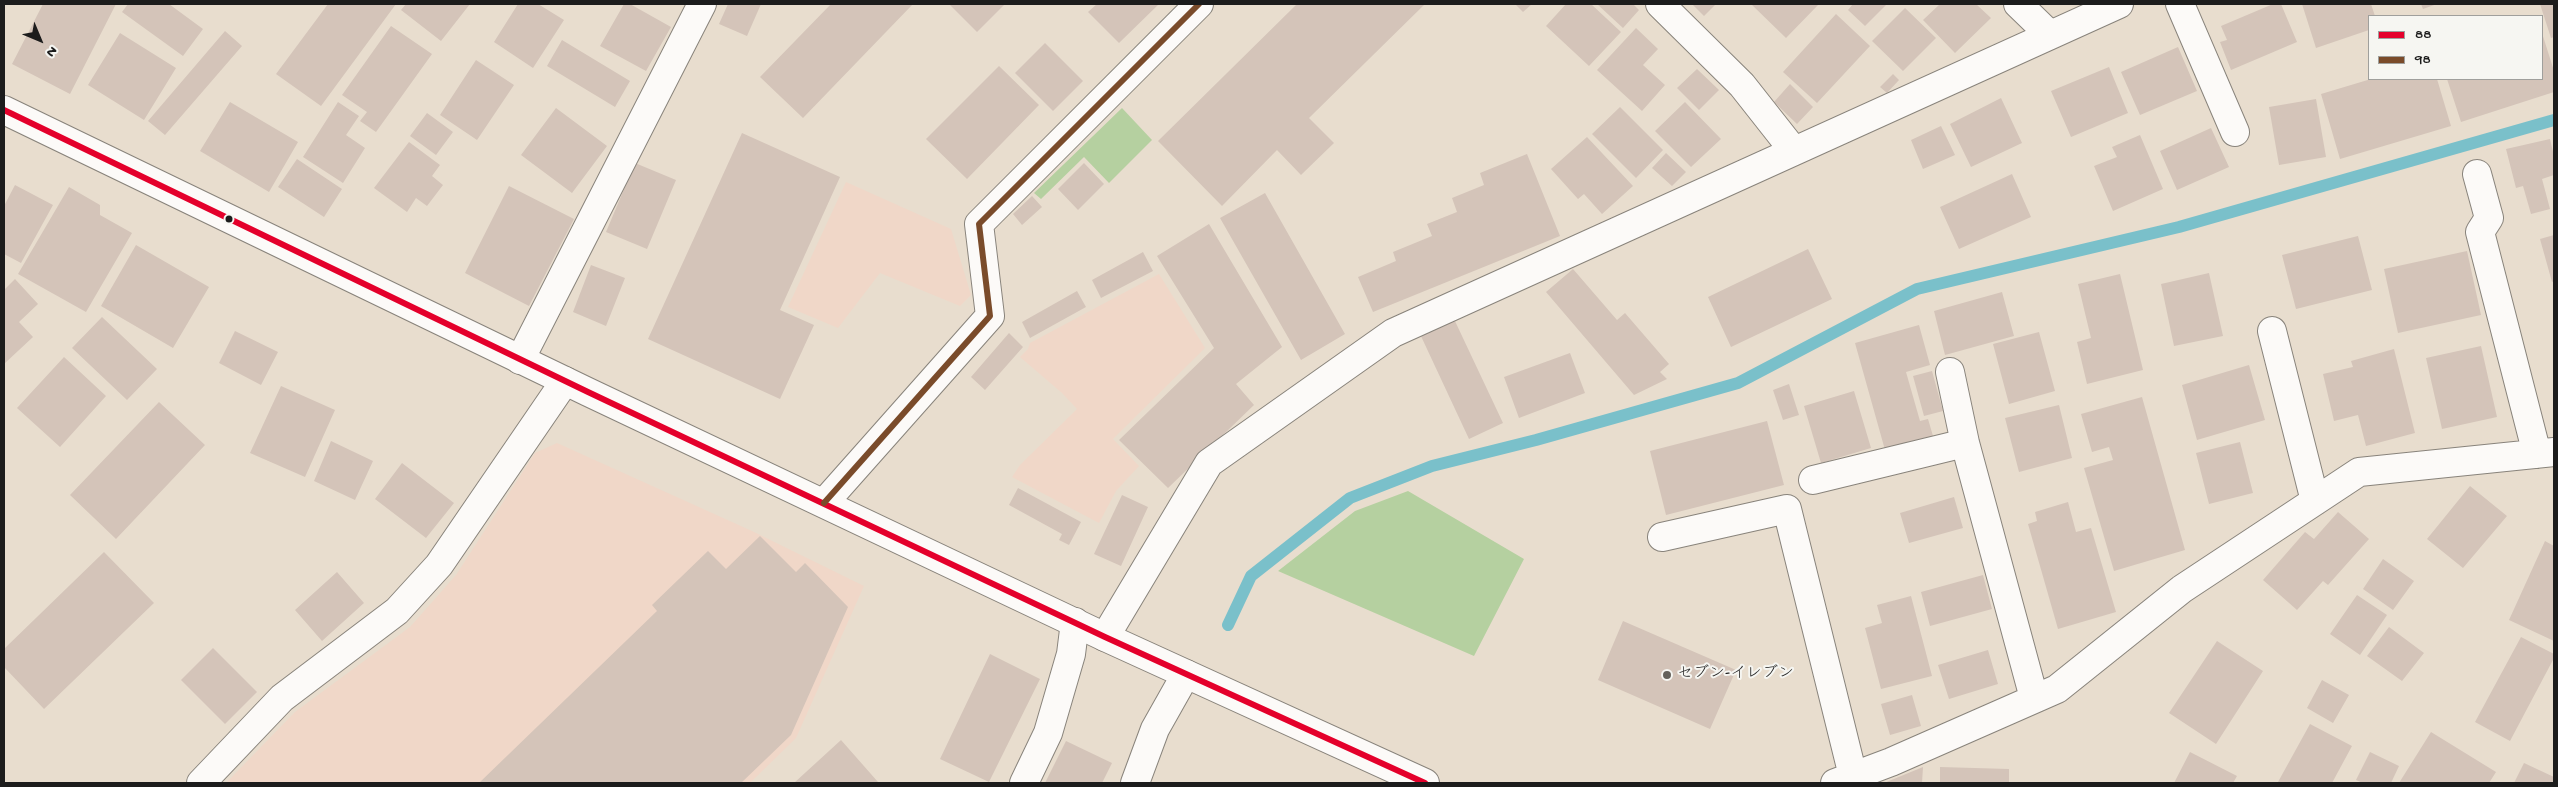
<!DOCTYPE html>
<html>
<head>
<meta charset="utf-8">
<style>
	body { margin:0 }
	#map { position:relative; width:2558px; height:787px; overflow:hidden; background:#e8ddce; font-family:"Gochi Hand",sans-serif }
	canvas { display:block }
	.frame { position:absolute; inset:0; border:5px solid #1c1c1c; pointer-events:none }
	.legend { position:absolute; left:2368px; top:15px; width:175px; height:65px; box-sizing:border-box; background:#f6f6f2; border:1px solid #9f9f9c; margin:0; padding:6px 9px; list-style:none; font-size:15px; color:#1c1c1c }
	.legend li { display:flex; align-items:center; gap:10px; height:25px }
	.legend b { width:25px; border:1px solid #9f9f9c }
	.north { position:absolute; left:15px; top:15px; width:50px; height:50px; -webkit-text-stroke:4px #f6f6f2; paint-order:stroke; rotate:135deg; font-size:14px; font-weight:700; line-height:20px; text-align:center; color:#1c1c1c }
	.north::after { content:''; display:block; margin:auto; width:18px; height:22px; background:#1c1c1c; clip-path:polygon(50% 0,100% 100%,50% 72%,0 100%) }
</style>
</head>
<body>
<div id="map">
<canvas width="2558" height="787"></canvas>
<div class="frame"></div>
<ul class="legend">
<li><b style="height:6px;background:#e4002b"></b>88</li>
<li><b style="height:6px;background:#7a4b2a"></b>98</li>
</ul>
<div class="north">N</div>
</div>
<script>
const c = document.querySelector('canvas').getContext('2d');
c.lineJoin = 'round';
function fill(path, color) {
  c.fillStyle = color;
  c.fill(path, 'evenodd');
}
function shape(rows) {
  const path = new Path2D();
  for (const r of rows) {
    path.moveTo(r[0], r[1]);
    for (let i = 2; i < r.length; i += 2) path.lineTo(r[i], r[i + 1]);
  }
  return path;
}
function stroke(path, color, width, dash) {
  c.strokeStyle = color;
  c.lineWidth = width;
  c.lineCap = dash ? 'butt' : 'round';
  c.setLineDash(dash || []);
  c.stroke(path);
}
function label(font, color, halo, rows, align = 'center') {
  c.font = font + ' "Gochi Hand","Klee One",sans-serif';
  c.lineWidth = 4;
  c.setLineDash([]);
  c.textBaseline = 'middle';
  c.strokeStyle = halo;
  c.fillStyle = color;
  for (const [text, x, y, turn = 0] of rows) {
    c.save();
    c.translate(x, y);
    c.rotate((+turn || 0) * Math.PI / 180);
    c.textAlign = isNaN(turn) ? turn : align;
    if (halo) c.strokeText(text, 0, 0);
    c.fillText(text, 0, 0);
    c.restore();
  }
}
fill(shape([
	[846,182,951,229,971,295,960,306,880,273,838,328,788,307],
	[1159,274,1205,348,1113,439,1139,466,1116,491,1099,523,1012,477,1020,465,1077,409,1062,393,1020,357,1028,349,1030,343],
	[557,443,752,531,864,586,796,738,750,783,226,783,295,712,410,627,456,575,535,453]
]), '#f0d7c8');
fill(shape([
	[1122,108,1152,140,1109,183,1084,157,1041,199,1034,193],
	[1408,491,1524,559,1474,656,1278,571,1355,511]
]), '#b5d0a0');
stroke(shape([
	[1228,625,1251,576,1350,498,1432,466,1536,440,1738,383,1917,289,2179,227,2554,120]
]), '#7ac0ca', 12);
fill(shape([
	[43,4,116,4,70,94,12,64],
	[128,4,169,4,203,29,183,56,122,12],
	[328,4,396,4,321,106,276,74],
	[406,4,470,4,441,41,401,10],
	[518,4,538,4,564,20,533,68,494,42],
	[624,4,630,4,671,27,646,71,600,46],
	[728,4,761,4,747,36,719,24],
	[831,4,913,4,803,118,760,77],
	[949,4,1005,4,977,32],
	[1097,4,1159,4,1119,43,1088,12],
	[1297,4,1425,4,1309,118,1334,143,1301,175,1277,150,1222,206,1158,141],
	[1515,4,1532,4,1523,12],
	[1566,4,1591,4,1621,32,1589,66,1546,26],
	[1597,4,1633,4,1639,10,1623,28],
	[1692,4,1716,4,1704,16],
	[1751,4,1819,4,1786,38],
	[1853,4,1887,4,1865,26,1848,10],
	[1940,4,1976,4,1991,18,1955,53,1923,20],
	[2273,4,2281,4,2297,42,2231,70,2220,42,2227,40,2221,26],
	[2302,4,2371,4,2375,16,2369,16,2369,30,2316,48],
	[2421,4,2437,4,2423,9],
	[2540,4,2554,4,2554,37,2551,38],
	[1905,8,1936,38,1903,71,1872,41],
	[1836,14,1870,46,1817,103,1783,72],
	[391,26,432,54,376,132,360,121,367,112,342,95],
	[1636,28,1658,49,1643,65,1665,85,1642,111,1597,70],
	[225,31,242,46,165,135,148,121],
	[120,33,176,68,144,120,88,85],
	[2542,33,2554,71,2554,92,2461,122,2447,79,2542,79],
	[562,40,630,81,615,107,547,66],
	[1045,43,1083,81,1053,111,1015,73],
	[2178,47,2197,91,2140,115,2121,72],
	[476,60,514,85,477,140,440,115],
	[999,66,1039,105,967,179,926,139],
	[2109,67,2128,113,2071,137,2051,91],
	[1697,69,1719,90,1699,110,1677,88],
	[1893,74,1899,80,1887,93,1880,87],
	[2371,79,2437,79,2451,126,2340,159,2321,94],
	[1790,84,1813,107,1797,124,1774,102],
	[2001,98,2022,143,1971,167,1950,124],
	[2316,99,2326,157,2279,165,2269,107],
	[230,102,298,142,269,192,200,151],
	[338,102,359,116,346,135,365,148,343,183,303,157],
	[1685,102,1721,139,1691,167,1655,131],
	[1620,107,1663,150,1636,178,1592,134],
	[556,108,607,146,572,193,521,155],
	[427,113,453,132,436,155,410,136],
	[1941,126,1955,155,1923,169,1911,140],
	[2211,128,2229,167,2177,190,2160,151],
	[742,133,840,177,780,310,814,325,780,399,648,339],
	[2140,135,2163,189,2113,211,2094,166,2117,157,2112,147],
	[1587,137,1633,186,1602,214,1584,194,1578,199,1551,169],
	[2550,139,2554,156,2554,175,2542,179,2550,209,2531,214,2523,186,2516,188,2506,149],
	[409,142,440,165,432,176,443,185,427,206,416,198,407,212,374,188],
	[1666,153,1686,172,1672,186,1652,168],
	[1527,154,1560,236,1373,312,1358,277,1396,261,1393,252,1432,236,1427,224,1457,212,1452,198,1484,185,1480,173],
	[297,159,342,189,324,217,278,187],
	[635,163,676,180,647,249,606,232],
	[1084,163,1104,184,1078,210,1058,189],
	[2012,174,2031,217,1959,249,1940,207],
	[15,185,53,205,21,263,4,254,4,206],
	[509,186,574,219,529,306,465,273],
	[69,187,100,205,100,215,132,233,86,312,18,274],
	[1265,193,1345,334,1301,360,1220,218],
	[1032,196,1042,207,1022,225,1013,214],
	[1209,224,1282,347,1236,384,1254,405,1168,488,1119,440,1214,348,1157,256],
	[2554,235,2554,281,2552,282,2540,239],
	[2358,236,2372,290,2296,309,2282,255],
	[136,245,209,287,173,348,101,306],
	[1808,249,1832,299,1731,347,1708,297],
	[2467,251,2481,315,2398,333,2384,269],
	[1143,252,1153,271,1101,298,1092,280],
	[591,265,625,278,606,326,573,312],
	[1573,269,1617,320,1625,313,1669,364,1660,372,1667,379,1634,395,1546,292],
	[2209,273,2223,336,2174,346,2161,284],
	[2120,274,2143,370,2087,384,2077,342,2091,338,2078,284],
	[15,279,38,304,19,322,33,337,4,364,4,290],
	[1077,291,1086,307,1030,338,1022,322],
	[2002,292,2014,336,1945,355,1934,311],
	[102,317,157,369,127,400,72,348],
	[1454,319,1503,423,1469,439,1420,334],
	[1919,325,1930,365,1906,372,1920,421,1928,419,1933,436,1885,450,1855,343],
	[235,331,278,352,261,385,219,363],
	[2039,332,2055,391,2009,404,1993,344],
	[1009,333,1023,347,985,390,971,377],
	[2481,346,2497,417,2442,429,2426,358],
	[2394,349,2415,433,2366,446,2358,415,2334,421,2323,374,2353,367,2351,361],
	[1570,353,1585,393,1519,418,1504,377],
	[64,357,106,396,60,447,17,408],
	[2249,365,2265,420,2197,440,2182,385],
	[1932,371,1943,411,1924,416,1913,376],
	[1789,384,1799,415,1783,420,1773,390],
	[281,386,335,410,305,477,250,453],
	[1854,391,1871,448,1821,463,1804,406],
	[2142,397,2185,550,2114,571,2084,468,2113,460,2109,447,2092,452,2081,414],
	[159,402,205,445,116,539,70,495],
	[2059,405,2072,458,2019,472,2005,418],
	[1767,421,1784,485,1666,515,1650,451],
	[331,441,373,461,355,500,314,481],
	[2240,442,2253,493,2209,504,2196,453],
	[402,463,454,503,426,538,375,499],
	[2470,486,2507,516,2463,568,2427,539],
	[1018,488,1081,522,1069,545,1059,540,1062,534,1009,505],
	[1122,495,1148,507,1121,566,1094,554],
	[1954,497,1963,528,1909,543,1900,513],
	[2068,502,2076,532,2091,528,2116,612,2058,629,2028,524,2037,521,2035,512],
	[2338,512,2369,539,2328,585,2323,581,2297,610,2263,580,2305,532,2314,539],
	[760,536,796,572,805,563,848,607,791,735,741,783,479,783,657,611,652,605,708,551,726,569],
	[2545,541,2554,546,2554,641,2509,620],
	[104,552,154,603,44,709,4,667,4,649],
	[2383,559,2414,581,2393,610,2363,589],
	[337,572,364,603,322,641,295,610],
	[1983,575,1992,609,1930,626,1921,592],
	[2357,595,2387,615,2360,655,2330,634],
	[1911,596,1932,676,1881,689,1865,628,1882,623,1877,605],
	[1623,621,1736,670,1710,729,1598,680],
	[2389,627,2424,653,2402,681,2367,656],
	[2521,637,2554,654,2554,658,2510,741,2475,722],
	[2217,641,2263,671,2216,744,2169,713],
	[213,648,257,692,225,724,181,680],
	[1988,650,1998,684,1949,699,1938,665],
	[990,654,1040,679,989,782,940,759],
	[2322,680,2349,695,2333,723,2307,708],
	[1912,695,1921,726,1890,735,1881,704],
	[2310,724,2352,746,2332,783,2281,783,2278,782],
	[2431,732,2496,772,2489,783,2399,783],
	[841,740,878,782,794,783],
	[1066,741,1112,763,1102,783,1045,783],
	[2190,752,2237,776,2233,783,2174,783],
	[2370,752,2399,766,2391,783,2363,783,2356,780],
	[2524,763,2554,777,2554,783,2514,783],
	[1923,767,1922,783,1884,783],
	[1940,767,2009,769,2009,783,1940,783]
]), '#d4c4b9');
const minor = shape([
	[1660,4,1742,85,1794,151],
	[2018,4,2050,35],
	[2180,4,2235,132],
	[2477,174,2489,218,2480,232,2537,454],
	[2272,331,2315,501],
	[520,360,702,4],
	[1950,372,1965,443,2034,698],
	[1813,480,1965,443],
	[824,503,990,316,979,224,1199,4],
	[1662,537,1787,509,1853,776],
	[1105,637,1209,463,1393,333,2119,4],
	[201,783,282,698,397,611,439,565,565,381],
	[1024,783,1048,733,1071,654,1075,622],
	[1135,783,1155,729,1186,674],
	[1835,783,1891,762,2057,689,2182,589,2359,472,2554,452]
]);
const major = shape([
	[4,110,588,392,1105,637,1425,783]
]);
stroke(minor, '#88837b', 30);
stroke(major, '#88837b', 30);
stroke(minor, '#fcfaf8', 28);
stroke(major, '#fcfaf8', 28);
stroke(shape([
	[4,110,588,392,1105,637,1425,783]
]), '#e4002b', 6);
stroke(shape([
	[824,503,990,316,979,224,1199,4]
]), '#7a4b2a', 6);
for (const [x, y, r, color] of [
	[229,219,4.5,"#1c1c1c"],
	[1667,675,5,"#63605a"]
]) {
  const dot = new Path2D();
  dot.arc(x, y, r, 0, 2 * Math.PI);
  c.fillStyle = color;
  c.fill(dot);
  stroke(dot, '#f6f6f2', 2);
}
label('16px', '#1c1c1c', '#f6f6f2', [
	["セブン-イレブン",1677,675]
], 'left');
</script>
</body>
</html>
